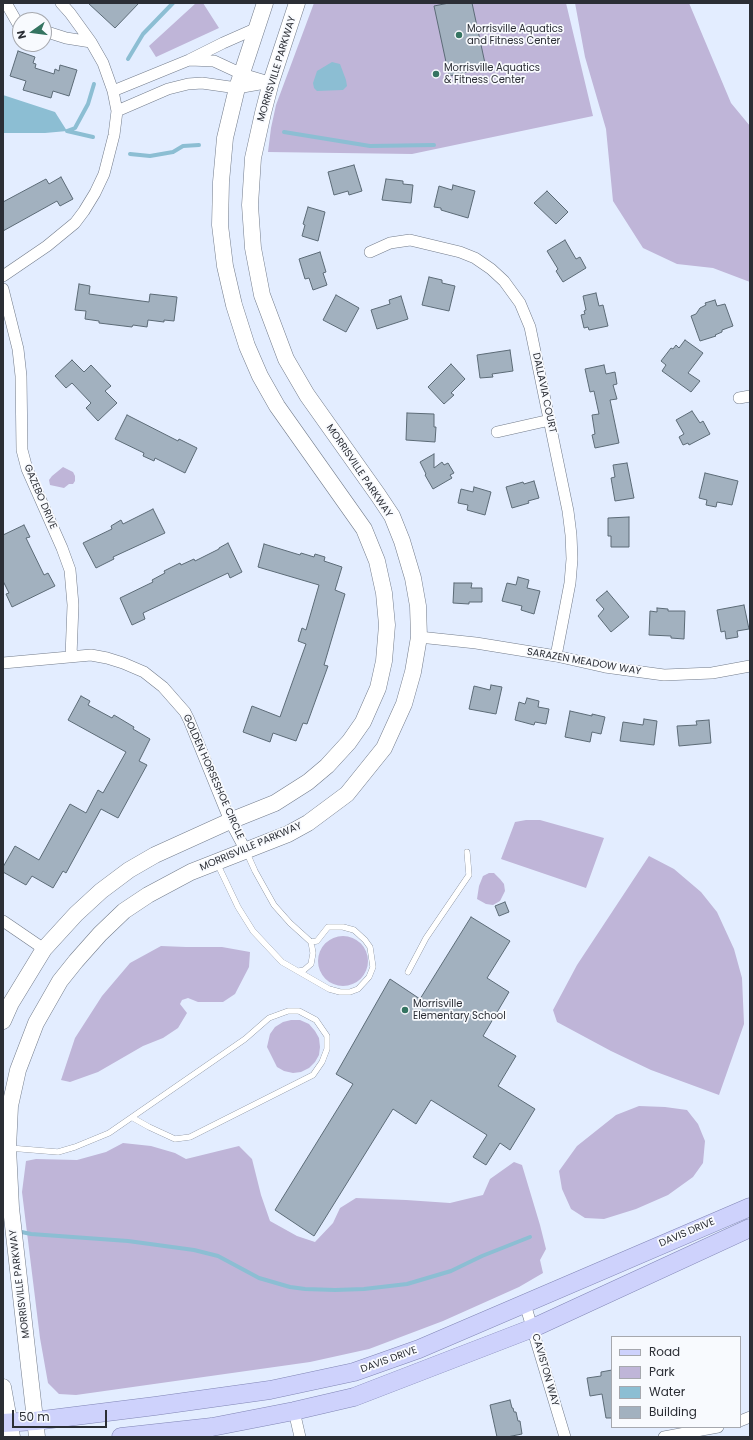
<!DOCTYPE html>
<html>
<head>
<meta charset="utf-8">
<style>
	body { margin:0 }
	#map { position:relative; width:753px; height:1440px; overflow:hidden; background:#e3edff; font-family:Poppins,sans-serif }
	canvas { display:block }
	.frame { position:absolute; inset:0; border:4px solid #2b2e35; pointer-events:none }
	.legend { position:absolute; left:611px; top:1336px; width:130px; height:92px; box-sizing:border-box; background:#f8fafe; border:1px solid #a6a8ae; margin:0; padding:5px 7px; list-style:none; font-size:12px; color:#2b2e35 }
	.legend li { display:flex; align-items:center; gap:8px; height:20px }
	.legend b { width:20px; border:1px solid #a6a8ae }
	.north { position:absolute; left:12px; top:12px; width:40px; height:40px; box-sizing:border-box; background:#f8fafe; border:1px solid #a6a8ae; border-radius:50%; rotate:256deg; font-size:11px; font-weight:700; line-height:16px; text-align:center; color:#2b2e35 }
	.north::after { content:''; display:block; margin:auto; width:14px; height:18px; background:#357461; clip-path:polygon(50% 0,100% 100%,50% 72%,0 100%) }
	.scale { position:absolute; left:12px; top:1410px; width:95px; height:18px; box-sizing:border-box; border:2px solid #2b2e35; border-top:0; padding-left:5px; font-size:12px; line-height:14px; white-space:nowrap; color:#2b2e35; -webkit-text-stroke:3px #f8fafe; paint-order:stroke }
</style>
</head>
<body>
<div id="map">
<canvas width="753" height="1440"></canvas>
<div class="frame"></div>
<ul class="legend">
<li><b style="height:5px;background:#ced2fc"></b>Road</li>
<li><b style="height:11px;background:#bfb5d8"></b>Park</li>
<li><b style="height:11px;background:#8cbed3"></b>Water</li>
<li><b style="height:11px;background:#a2b1bf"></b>Building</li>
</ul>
<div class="north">N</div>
<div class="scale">50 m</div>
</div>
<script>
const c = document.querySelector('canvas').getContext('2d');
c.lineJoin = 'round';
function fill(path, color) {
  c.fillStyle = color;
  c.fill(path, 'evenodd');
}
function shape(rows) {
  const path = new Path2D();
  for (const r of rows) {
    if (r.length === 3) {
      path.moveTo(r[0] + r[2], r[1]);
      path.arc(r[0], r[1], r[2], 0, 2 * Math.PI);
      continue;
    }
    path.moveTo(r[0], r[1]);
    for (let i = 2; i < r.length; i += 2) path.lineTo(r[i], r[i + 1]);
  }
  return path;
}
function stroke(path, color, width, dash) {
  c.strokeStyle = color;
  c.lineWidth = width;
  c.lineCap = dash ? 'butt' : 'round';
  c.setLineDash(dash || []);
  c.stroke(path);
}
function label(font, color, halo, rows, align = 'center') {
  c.font = font + ' Poppins,sans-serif';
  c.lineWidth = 3.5;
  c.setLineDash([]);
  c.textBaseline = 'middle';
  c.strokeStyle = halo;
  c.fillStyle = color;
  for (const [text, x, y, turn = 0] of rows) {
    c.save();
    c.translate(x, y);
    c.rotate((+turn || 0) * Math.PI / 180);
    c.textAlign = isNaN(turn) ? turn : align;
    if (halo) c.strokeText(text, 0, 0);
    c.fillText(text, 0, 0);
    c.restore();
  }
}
fill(shape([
	[196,3,203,3,219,28,156,57,149,46],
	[314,3,566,3,593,116,412,154,268,152,271,128,276,105],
	[575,3,689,3,731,103,750,126,750,282,713,268,677,264,643,248,613,201,606,129,585,57],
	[63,467,73,472,75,476,75,481,73,484,69,484,64,488,50,485,49,480,52,476],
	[526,820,540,820,604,838,586,888,501,859,515,822],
	[649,856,674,869,701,892,717,912,734,949,742,978,744,1024,719,1095,651,1070,611,1051,557,1022,553,1010,577,965],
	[489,873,494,873,500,879,504,884,505,891,500,901,493,905,486,904,477,899,479,886,483,876],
	[343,961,25],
	[161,946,186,947,222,947,250,952,249,967,235,994,223,1002,198,1002,188,998,182,1000,180,1004,187,1013,178,1028,163,1038,143,1046,98,1072,70,1082,61,1080,75,1038,102,996,130,963],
	[291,1020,300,1020,309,1024,315,1031,319,1038,320,1047,319,1055,315,1062,309,1068,301,1072,293,1073,284,1071,277,1067,267,1047,270,1034,275,1027,283,1022],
	[639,1106,665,1107,687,1110,698,1124,705,1141,703,1163,693,1177,668,1195,636,1209,604,1219,585,1218,571,1209,562,1189,559,1171,577,1146,616,1115],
	[123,1143,151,1146,175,1153,186,1159,239,1146,252,1159,261,1195,270,1221,297,1236,315,1242,333,1223,340,1208,356,1198,406,1200,450,1203,483,1195,490,1179,514,1162,522,1165,540,1225,546,1249,540,1260,543,1273,519,1287,443,1321,369,1349,310,1362,76,1395,59,1394,48,1383,40,1338,22,1192,26,1161,36,1159,77,1160,106,1152]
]), '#bfb5d8');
fill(shape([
	[332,62,340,64,346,80,347,86,343,90,317,91,314,88,313,83,317,71],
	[3,95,55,112,67,131,45,133,3,133]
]), '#8cbed3');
stroke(shape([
	[128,59,143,34,173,3],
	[67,131,75,128,88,104,94,84],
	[67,131,93,137],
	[284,132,370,146,434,145],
	[130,154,150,156,173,152,183,146,199,145],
	[17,1231,31,1234,128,1241,194,1250,218,1256,259,1278,290,1287,305,1289,335,1290,364,1289,407,1284,451,1271,482,1256,530,1237]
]), '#8cbed3', 4);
const building = shape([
	[88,3,139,3,115,28,88,3],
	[449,3,472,3,486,68,449,76,434,6,449,3],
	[18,51,35,57,33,63,36,64,35,68,54,74,55,69,59,71,60,65,77,70,69,96,53,91,51,98,23,90,26,81,10,76,18,51],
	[354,165,362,191,349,195,348,191,334,195,328,172,354,165],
	[61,177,73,199,60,206,57,201,3,231,3,202,46,179,49,184,61,177],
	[386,179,403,181,403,184,413,185,411,203,382,200,386,179],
	[453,185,475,191,468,218,441,210,441,208,434,207,439,186,452,190,453,185],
	[547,191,568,212,556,224,534,203,547,191],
	[308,207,325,212,318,241,302,236,305,225,303,224,308,207],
	[565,240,576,259,580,257,586,268,563,282,556,271,558,269,547,251,565,240],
	[320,252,326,272,323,273,327,285,313,290,309,278,305,279,299,259,320,252],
	[429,277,442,280,442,283,455,286,449,311,422,305,429,277],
	[79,284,90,286,89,294,149,302,150,294,177,297,174,321,164,320,164,322,148,320,147,327,133,325,132,327,99,323,99,321,85,319,86,311,75,310,79,284],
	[596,293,599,306,603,305,608,326,589,330,588,327,584,328,581,315,585,314,584,311,586,310,583,296,596,293],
	[336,295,359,308,346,332,323,320,336,295],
	[401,296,408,319,377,329,371,310,390,304,389,300,401,296],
	[715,300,717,306,725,304,733,326,722,330,722,332,715,335,716,336,700,341,691,316,696,314,700,308,706,305,705,303,715,300],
	[685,340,703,353,688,373,700,381,691,392,662,371,666,365,661,361,671,348,673,349,676,345,679,348,685,340],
	[510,350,513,371,492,374,493,377,480,378,477,355,510,350],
	[72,360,84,372,91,365,111,386,105,391,117,403,98,421,86,408,91,403,72,383,66,388,55,376,72,360],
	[451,364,465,379,451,393,454,395,444,404,428,387,451,364],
	[604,365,606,374,615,372,617,384,613,385,617,399,610,400,619,443,595,448,592,435,595,434,592,415,599,414,594,391,590,392,585,369,604,365],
	[692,411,700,423,703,421,710,434,689,445,688,443,683,445,679,437,684,434,676,420,692,411],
	[407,413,434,414,434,427,436,427,435,442,406,440,407,413],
	[127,415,178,441,179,439,197,448,185,473,155,458,154,461,143,456,144,453,115,439,127,415],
	[434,454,434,468,442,462,444,465,448,463,454,473,450,475,452,478,433,489,425,475,426,474,420,462,434,454],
	[627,463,634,498,615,501,611,478,615,477,613,465,627,463],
	[705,473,738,481,732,505,717,502,716,507,706,505,707,500,699,498,705,473],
	[534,481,539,498,528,501,529,503,512,508,506,487,523,482,524,484,534,481],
	[474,487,491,492,485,515,467,510,468,505,458,503,461,489,473,492,474,487],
	[153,509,165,533,113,557,114,559,96,568,83,543,112,529,111,526,121,520,123,524,153,509],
	[629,517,629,547,611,547,611,536,608,536,608,518,629,517],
	[24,525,30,537,26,538,44,575,48,573,55,586,12,607,6,594,9,593,3,581,3,535,24,525],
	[228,543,242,572,230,578,228,573,143,613,145,619,132,625,120,598,153,582,152,580,165,573,164,571,180,563,181,565,194,559,195,561,219,549,219,548,228,543],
	[264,544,300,555,301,553,314,557,315,554,325,557,324,561,342,567,335,590,345,594,324,665,328,666,307,724,303,723,296,741,273,733,270,742,243,732,252,706,280,717,306,644,298,641,302,628,306,630,319,585,258,567,264,544],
	[518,577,529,580,527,588,540,591,534,614,521,610,522,606,502,601,507,583,516,585,518,577],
	[454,583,472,583,471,588,482,588,482,602,469,602,469,604,453,603,454,583],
	[607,591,629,617,611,632,598,616,604,609,596,600,607,591],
	[744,605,749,629,737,631,738,637,726,639,725,631,721,632,717,610,744,605],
	[657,608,668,609,668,611,685,611,684,639,671,638,671,636,649,635,650,611,657,612,657,608],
	[491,685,502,687,496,714,469,709,474,686,490,690,491,685],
	[81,696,90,701,88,705,112,718,114,715,134,727,133,729,150,739,139,761,147,765,118,818,101,809,66,873,63,871,53,888,32,876,26,885,3,872,3,867,15,846,39,860,70,804,86,813,98,790,103,793,126,752,68,720,81,696],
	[527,698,539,701,538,707,549,709,546,724,535,722,534,725,515,720,519,702,525,704,527,698],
	[570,711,592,716,592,714,605,717,601,734,592,732,590,742,565,737,570,711],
	[644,719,657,721,654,745,620,741,623,722,643,725,644,719],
	[709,720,711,743,679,746,677,726,697,725,696,721,709,720],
	[505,902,509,912,499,916,495,906,505,902],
	[471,917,510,941,487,978,509,992,483,1036,516,1056,498,1086,535,1109,510,1150,500,1143,486,1165,473,1157,487,1135,431,1100,416,1124,393,1109,314,1236,275,1210,353,1084,336,1074,390,979,420,999,471,917],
	[612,1370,612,1418,606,1418,602,1394,590,1396,587,1378,601,1376,601,1372,612,1370],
	[510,1400,512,1408,513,1408,514,1412,516,1412,518,1421,520,1421,522,1434,507,1437,497,1437,490,1405,510,1400]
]);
fill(building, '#a2b1bf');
stroke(building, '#5c6b77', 1);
const lane = shape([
	[246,851,255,871,274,905,290,923,311,942,313,953,311,964,304,970,299,971],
	[217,863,238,907,253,931,282,962,329,989,340,992,350,992,358,989,369,977,373,967,370,947,365,940,354,930,343,927,328,927,317,941,311,942],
	[408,972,426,938,469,875,467,852],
	[9,1148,58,1152,75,1147,109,1133,245,1039,269,1018,288,1011,299,1011,316,1020,327,1036,327,1049,322,1062,313,1075,190,1137,175,1139,149,1127,133,1118]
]);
const street = shape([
	[6,3,18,24,20,24],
	[44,31,66,38,91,42],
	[190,60,214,61,242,74,269,82],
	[113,91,189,60,223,43,257,28],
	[117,111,168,89,188,84,202,83,237,88,271,82],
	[370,252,390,243,410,240,460,252,475,258,491,269,504,281,520,303,530,327,568,511,571,535,572,559,570,583,556,656],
	[3,276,47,246,75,223,84,211,95,193,104,174,114,135,117,111,113,91,103,63,91,42,70,13,61,3],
	[3,289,18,349,21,376,22,450,27,469,62,548,70,570,73,605,71,656],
	[739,398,750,396],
	[497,432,550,420],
	[419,637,476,643,556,656,605,667,664,675,712,673,750,666],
	[3,663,91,655,107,658,123,663,144,672,163,687,185,712,189,720,230,821,246,851],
	[3,921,44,949],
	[525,1304,565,1437],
	[294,1411,300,1437],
	[740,1421,750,1417],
	[664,1437,718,1427]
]);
const secondary = shape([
	[3,1021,11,1003,44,949,76,914,101,891,129,870,155,855,230,821,275,803,308,782,327,766,349,742,363,722,378,688,384,661,387,625,384,593,377,561,364,529,277,406,260,376,247,346,234,305,225,266,220,225,221,182,225,138,237,88,265,3],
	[3,1387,12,1437],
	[37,1437,11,1208,8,1148,10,1106,18,1070,36,1023,60,981,76,961,100,934,124,911,148,895,191,872,288,834,308,823,347,794,384,748,404,704,413,672,419,637,418,606,413,578,402,541,392,516,378,495,307,395,286,359,262,295,253,248,250,205,253,158,263,113,271,82,297,3]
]);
const primary = shape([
	[3,1423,35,1421,155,1406,270,1390,354,1372,419,1349,750,1207],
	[121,1437,212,1427,294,1411,354,1397,533,1328,750,1228]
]);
stroke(lane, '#737c8b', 6);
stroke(street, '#737c8b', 12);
stroke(secondary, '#737c8b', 17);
stroke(primary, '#8085b5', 19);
stroke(lane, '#fff', 5.5);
stroke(street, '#fff', 11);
stroke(secondary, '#fff', 16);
stroke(primary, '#ced2fc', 18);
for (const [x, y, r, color] of [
	[459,35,4,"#357461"],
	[436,74,4,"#357461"],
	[405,1010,4,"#357461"]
]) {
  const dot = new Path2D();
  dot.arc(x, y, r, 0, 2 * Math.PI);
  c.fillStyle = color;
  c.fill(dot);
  stroke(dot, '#f8fafe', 1.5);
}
label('10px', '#2b2e35', '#f8fafe', [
	["Morrisville Aquatics",467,29],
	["and Fitness Center",467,41],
	["Morrisville Aquatics",444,68],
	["& Fitness Center",444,80],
	["Morrisville",413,1004],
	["Elementary School",413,1016]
], 'left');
label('10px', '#2b2e35', '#f8fafe', [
	["MORRISVILLE PARKWAY",277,69,-73],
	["DALLAVIA COURT",544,393,78],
	["MORRISVILLE PARKWAY",359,471,56],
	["GAZEBO DRIVE",40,497,67],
	["SARAZEN MEADOW WAY",584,662,10],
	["GOLDEN HORSESHOE CIRCLE",213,777,66],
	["MORRISVILLE PARKWAY",251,847,-23],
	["DAVIS DRIVE",687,1233,-23],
	["MORRISVILLE PARKWAY",20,1284,-97],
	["DAVIS DRIVE",389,1360,-20],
	["CAVISTON WAY",545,1370,74]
]);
</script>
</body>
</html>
